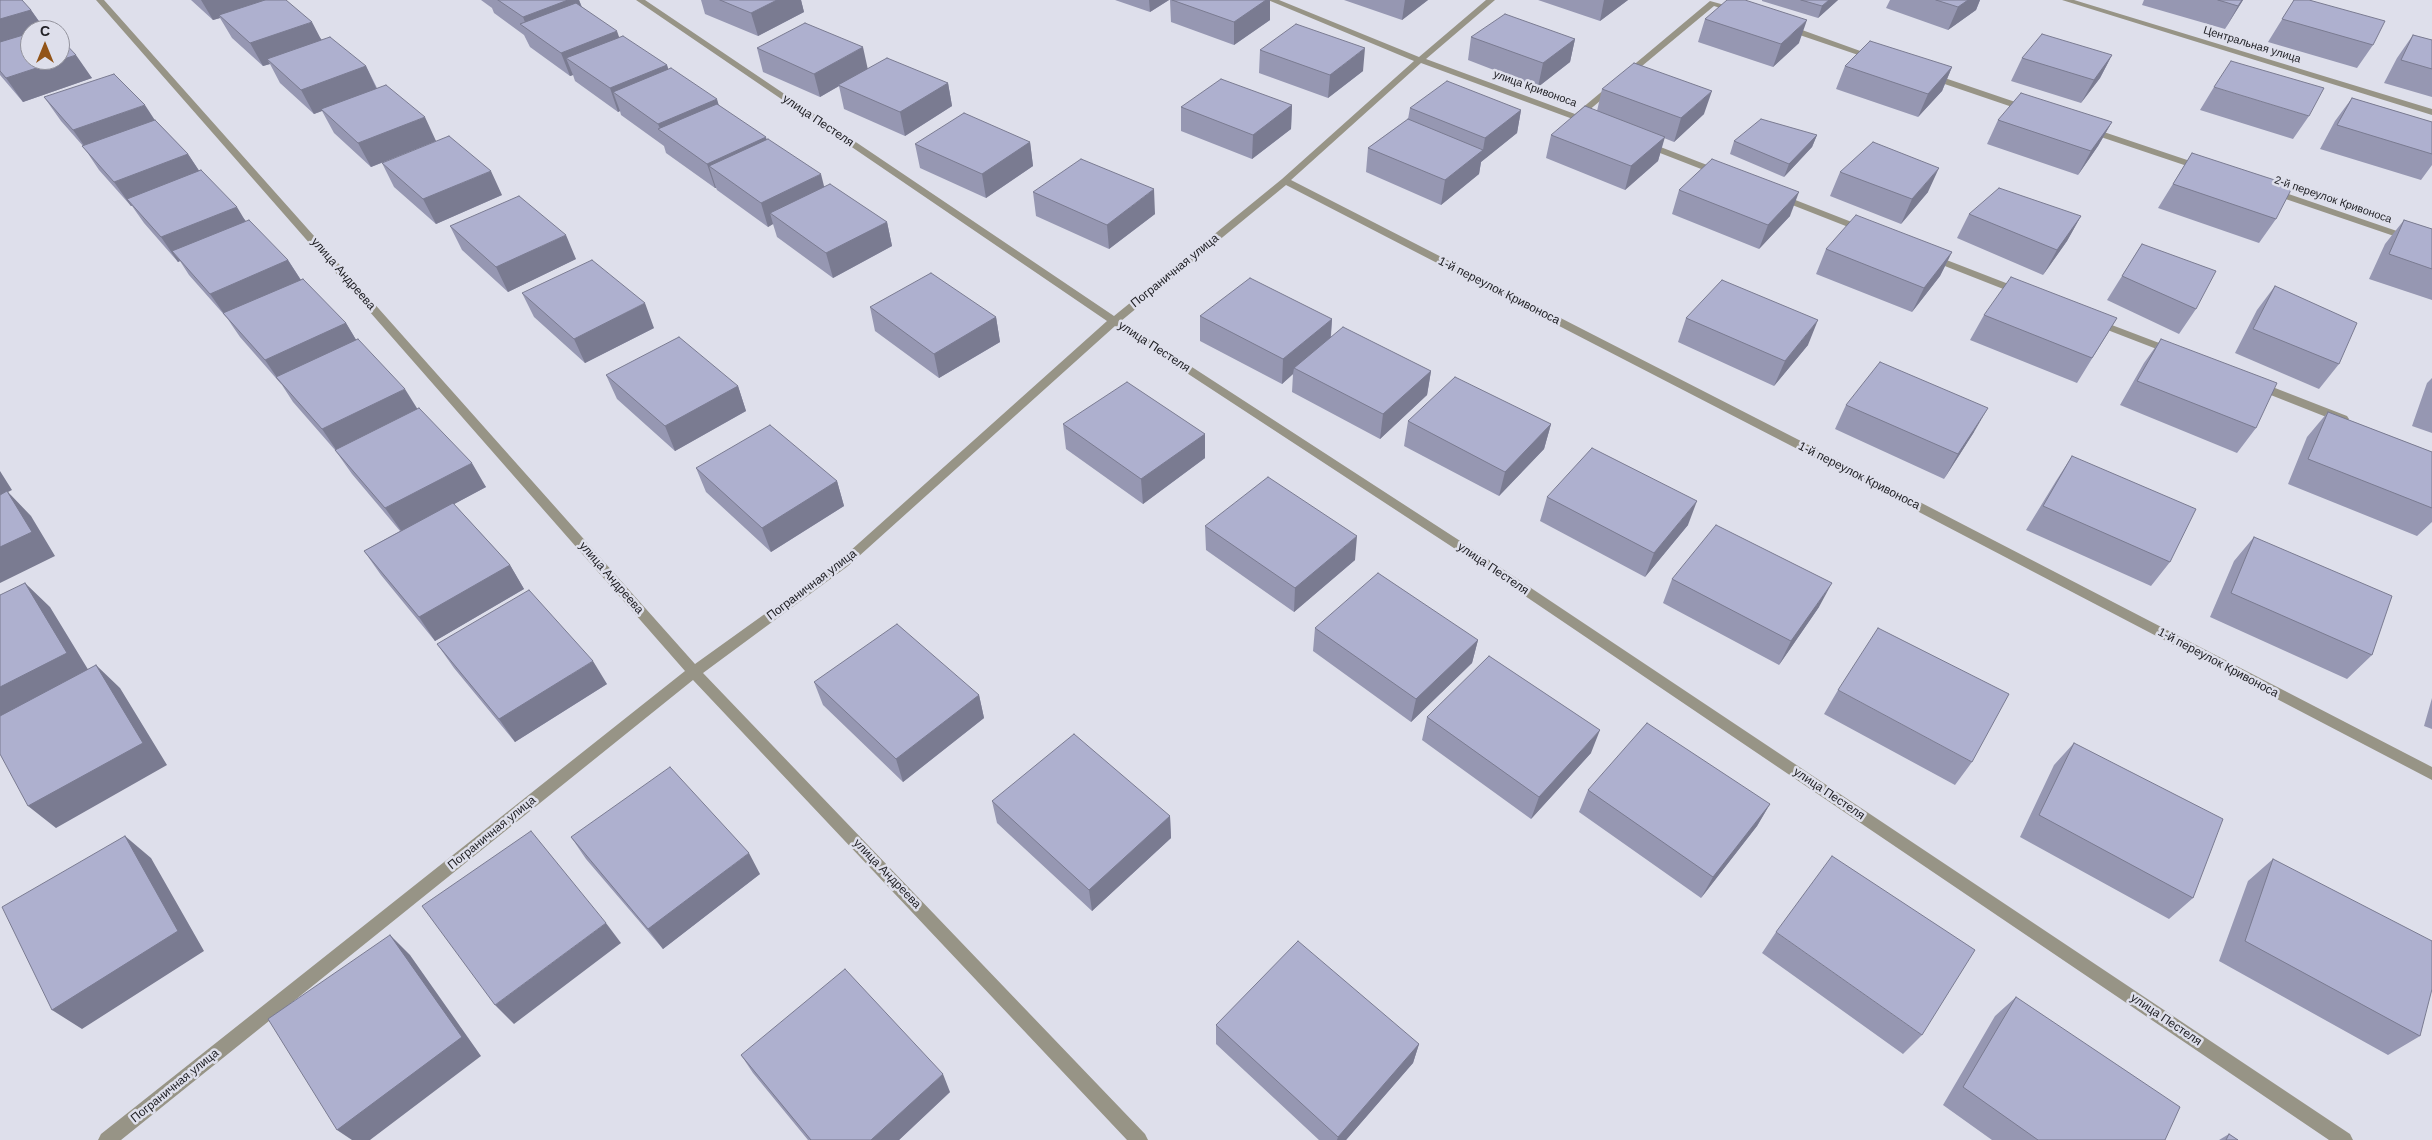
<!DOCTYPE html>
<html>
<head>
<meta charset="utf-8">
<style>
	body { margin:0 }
	#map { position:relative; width:2432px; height:1140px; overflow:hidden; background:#dedfeb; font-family:Helvetica,sans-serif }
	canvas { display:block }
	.north { position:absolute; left:20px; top:20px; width:50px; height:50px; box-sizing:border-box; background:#dedfeb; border:1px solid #93939d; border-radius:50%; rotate:0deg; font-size:14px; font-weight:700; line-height:20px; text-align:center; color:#222227 }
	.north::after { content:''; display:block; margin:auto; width:18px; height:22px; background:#925418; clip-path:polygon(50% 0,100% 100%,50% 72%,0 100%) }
</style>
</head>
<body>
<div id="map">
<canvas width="2432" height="1140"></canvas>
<div class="north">С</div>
</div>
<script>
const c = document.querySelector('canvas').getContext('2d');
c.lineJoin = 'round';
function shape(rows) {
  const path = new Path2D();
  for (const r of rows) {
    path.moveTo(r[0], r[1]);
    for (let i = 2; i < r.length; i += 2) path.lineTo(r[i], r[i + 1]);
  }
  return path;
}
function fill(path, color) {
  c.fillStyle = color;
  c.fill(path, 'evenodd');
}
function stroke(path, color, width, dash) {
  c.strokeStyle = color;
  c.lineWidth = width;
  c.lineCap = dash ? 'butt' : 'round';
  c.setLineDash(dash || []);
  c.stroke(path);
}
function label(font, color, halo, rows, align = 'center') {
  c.font = font + ' Helvetica,sans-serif';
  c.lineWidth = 5;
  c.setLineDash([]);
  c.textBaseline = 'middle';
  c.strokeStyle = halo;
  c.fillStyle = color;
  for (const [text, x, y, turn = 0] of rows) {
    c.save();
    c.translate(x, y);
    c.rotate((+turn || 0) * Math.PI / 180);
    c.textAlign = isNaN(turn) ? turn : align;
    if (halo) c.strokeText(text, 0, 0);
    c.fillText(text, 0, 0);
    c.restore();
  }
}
fill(shape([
	[96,0,104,0,695,664,840,560,1107,321,636,0,645,0,1114,316,1282,179,1414,61,1268,0,1279,0,1419,57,1486,0,1495,0,1426,59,1575,114,1710,1,1739,9,1740,11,1736,13,1714,6,1582,116,1592,120,1593,122,1589,125,1421,63,1291,180,1881,482,2432,767,2432,780,1873,488,1286,185,1121,321,1471,548,2350,1134,2353,1140,2329,1140,1463,554,1115,326,848,566,703,673,1145,1134,1148,1140,1127,1140,693,680,121,1140,98,1140,101,1134,685,671,96,0],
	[2062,0,2074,0,2432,109,2432,115,2062,0],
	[1785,26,1791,26,1877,57,1870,59,1785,30,1785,26],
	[1930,73,2030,107,2031,109,2024,111,1927,78,1927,74,1930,73],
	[2089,127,2205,166,2207,168,2205,170,2199,170,2086,132,2085,130,2089,127],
	[1645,141,1720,170,1722,172,1720,174,1714,174,1642,146,1640,144,1645,141],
	[2271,188,2432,243,2432,249,2268,193,2266,191,2271,188],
	[1780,194,1867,228,1869,230,1864,233,1861,232,1777,199,1775,197,1780,194],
	[1931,254,2024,290,2025,292,2024,294,2016,294,1927,259,1926,257,1931,254],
	[2096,319,2175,349,2176,351,2175,353,2167,353,2092,324,2092,320,2096,319],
	[2257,381,2347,416,2349,419,2347,422,2339,422,2253,388,2251,385,2257,381]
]), '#979486');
fill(shape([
	[0,0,31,10,44,28,92,78,23,102,0,75],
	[191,0,286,0,322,40,366,66,377,88,436,141,371,167,334,133,322,111,314,114,280,83,270,64,263,66,232,38,220,18,213,20],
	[481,0,579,0,582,7,619,37,667,65,668,69,767,140,824,187,887,222,892,246,833,278,777,237,773,224,768,227,717,190,716,188,715,188,666,153,664,146,621,115,620,111,618,112,575,81,573,75,570,76,530,47,524,35,494,13,492,8],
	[701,0,801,0,804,12,758,36,705,14],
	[1115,0,1169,0,1150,12],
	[1170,0,1270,0,1270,20,1234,45,1171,22],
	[1344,0,1428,0,1402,20],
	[1538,0,1628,0,1600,21],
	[1762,0,1838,0,1818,18,1762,1],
	[1890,0,1980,0,1976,10,1948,30,1886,8],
	[2144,0,2243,0,2225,29,2142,5],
	[2294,0,2373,45,2357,68,2268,42],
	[1705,19,1799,43,1773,67,1698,42],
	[2413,35,2432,40,2432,97,2384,83,2397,58],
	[1471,37,1575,39,1570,62,1538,87,1468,60],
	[757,48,948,83,952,106,905,136,844,109,839,86,820,97,763,72],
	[1260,50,1363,71,1328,98,1259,73],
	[2112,55,2100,78,2081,103,2011,81,2022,58],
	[1845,66,1952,67,1942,91,1918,117,1836,89],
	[2214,87,2309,116,2293,139,2200,110],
	[1602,89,1704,114,1674,142,1664,138,1658,161,1625,190,1546,158,1551,135,1597,111],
	[44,97,156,121,188,154,199,171,246,221,288,260,301,280,346,323,356,340,486,487,454,504,510,565,524,589,435,641,381,575,364,551,400,531,352,474,335,450,293,402,282,385,240,337,227,318,189,275,180,261,178,262,144,223,132,206,131,206,99,170,83,146,61,121],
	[2352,98,2432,122,2432,165,2421,180,2320,149,2335,121],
	[1292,105,1291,129,1252,159,1181,131,1181,107],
	[1410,108,1521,110,1517,133,1481,162,1479,174,1441,205,1366,172,1368,148,1408,119],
	[1998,120,2112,122,2098,146,2078,175,1987,144],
	[1817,135,1812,147,1784,177,1730,154,1734,141],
	[1030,142,1033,166,986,198,920,168,915,144],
	[2192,153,2276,219,2259,243,2158,208],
	[382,163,502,195,436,224,394,187],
	[1840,172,1928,192,1901,224,1830,196],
	[1679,190,1790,216,1759,249,1672,214],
	[1033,192,1155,214,1109,249,1036,216],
	[1969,214,2081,216,2067,241,2043,275,1957,238],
	[2404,220,2432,229,2432,300,2369,279,2385,244],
	[450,226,576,259,508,292,462,250],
	[2142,244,2196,309,2179,334,2107,300],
	[1826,249,1952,252,1940,276,1912,312,1816,274],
	[2275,286,2339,364,2319,389,2235,353,2257,310],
	[522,293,654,328,585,363,534,317],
	[870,307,996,317,1000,342,939,378,875,331],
	[1984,315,2117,318,2077,383,1970,340],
	[1200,316,1332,319,1331,337,1431,371,1427,395,1380,439,1292,392,1293,374,1282,384,1200,341],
	[1686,318,1808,345,1774,386,1678,342],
	[2161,339,2256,428,2237,453,2120,405,2144,363],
	[606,375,738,386,746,411,675,451,617,399],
	[2432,378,2432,433,2412,426,2427,383],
	[1846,405,1974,432,1944,479,1835,429],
	[2328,412,2432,452,2432,522,2417,536,2288,484,2307,437],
	[1408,421,1551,424,1544,449,1499,496,1404,446],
	[1063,424,1205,434,1205,458,1143,504,1066,449],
	[2072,456,2170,562,2151,586,2026,530,2056,481],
	[696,468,837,481,844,506,771,552,706,492],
	[1547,497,1688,525,1645,577,1540,521],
	[1205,526,1355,560,1294,612,1206,550],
	[2254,537,2372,655,2347,679,2210,617,2234,561],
	[1672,579,1819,607,1779,665,1663,603],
	[1315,628,1478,640,1472,663,1411,722,1313,651],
	[437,644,607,684,515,742,454,668],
	[814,682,979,695,984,718,903,782,823,705],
	[1838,690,1972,762,1955,785,1824,714],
	[2432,698,2432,729,2424,726],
	[1427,717,1591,753,1531,819,1422,740],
	[2074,743,2193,898,2169,919,2020,837,2054,765],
	[1588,790,1770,804,1757,826,1701,898,1579,812],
	[992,801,1170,816,1171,838,1092,911,997,823],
	[571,837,760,874,663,949,586,859],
	[2273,859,2420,1036,2388,1055,2219,961,2248,881],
	[1776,932,1922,1035,1903,1054,1762,953],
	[2016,997,2165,1140,1992,1140,1943,1105,1995,1016],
	[1216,1025,1419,1044,1413,1063,1346,1140,1319,1140,1216,1044],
	[741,1055,950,1092,899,1140,808,1140,753,1073],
	[2229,1134,2238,1140,2219,1140]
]), '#9697b2');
fill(shape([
	[201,0,273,0,219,15,220,18,213,20],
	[568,0,579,0,586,19,528,30,523,17],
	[777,0,801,0,804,12,758,36,751,13],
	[1149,0,1169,0,1150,12],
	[1266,0,1270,0,1270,20,1234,45,1234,22],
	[1405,0,1428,0,1402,20],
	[1604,0,1628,0,1600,21],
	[1829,0,1838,0,1818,18,1822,6],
	[1968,0,1980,0,1976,10,1948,30,1958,7],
	[2242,0,2243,0,2225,29,2238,6],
	[31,10,45,30,30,30,30,38,0,47,0,19],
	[1807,20,1799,43,1773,67,1781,44],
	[312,22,324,45,267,59,270,64,263,66,250,43],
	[617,31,625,54,566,58,573,75,570,76,561,53],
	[1575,39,1570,62,1538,87,1543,63],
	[863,47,868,70,838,85,839,86,820,97,814,74],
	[1365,48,1363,71,1328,98,1330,75],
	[76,55,92,78,23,102,6,78],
	[2112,55,2100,78,2081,103,2094,80],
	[667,65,674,88,613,92,620,111,618,112,610,88],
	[366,66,377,90,314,114,301,90],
	[1952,67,1942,91,1918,117,1928,94],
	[948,83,952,106,905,136,900,112],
	[1712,91,1704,114,1674,142,1681,118],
	[717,99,724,123,661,131,658,124],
	[145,105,160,128,90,154,73,130],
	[1292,105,1291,129,1252,159,1253,135],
	[1521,110,1517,133,1481,162,1479,174,1441,205,1445,180,1483,150,1485,138],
	[425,117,436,141,371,167,358,143],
	[2112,122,2098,146,2078,175,2091,151],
	[1817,135,1812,147,1784,177,1789,164],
	[766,137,773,161,709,166,716,188,715,188,707,164],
	[1665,137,1658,161,1625,190,1631,166],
	[1030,142,1033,166,986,198,982,174],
	[188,154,204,178,127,199,132,206,131,206,114,182],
	[1939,168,1928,192,1901,224,1912,199],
	[491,171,502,195,436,224,423,199],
	[821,174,827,198,770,213,773,224,768,227,761,203],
	[1154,189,1155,214,1109,249,1107,225],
	[1799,192,1790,216,1759,249,1768,225],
	[237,207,252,232,172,251,180,261,178,262,161,237],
	[2081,216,2067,241,2043,275,2057,250],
	[887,222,892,246,833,278,826,253],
	[566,235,576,259,508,292,496,267],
	[1952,252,1940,276,1912,312,1924,288],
	[288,260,304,285,223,313,227,318,210,294],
	[645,303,654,328,585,363,574,339],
	[996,317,1000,342,939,378,934,354],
	[1332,319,1330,344,1294,368,1293,374,1282,384,1283,359],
	[1818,320,1808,345,1774,386,1785,361],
	[346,323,361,348,276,377,282,385,265,360],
	[1431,371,1427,395,1380,439,1383,414],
	[738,386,746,411,675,451,665,426],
	[405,389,420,413,339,454,322,429],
	[1988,408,1974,432,1944,479,1958,454],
	[1551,424,1544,449,1499,496,1505,472],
	[1205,434,1205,458,1143,504,1141,479],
	[472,463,486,487,402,532,385,508],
	[0,471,12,490,8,492,31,516,55,556,0,583],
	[837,481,844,506,771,552,762,528],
	[1697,501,1688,525,1645,577,1654,553],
	[1357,536,1355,560,1294,612,1295,588],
	[510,565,524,589,435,641,419,617],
	[25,583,50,607,92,676,0,725,0,687],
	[1832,583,1819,607,1779,665,1791,641],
	[1478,640,1472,663,1411,722,1416,699],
	[593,661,607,684,515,742,499,719],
	[96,665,120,688,167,765,56,828,28,806],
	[979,695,984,718,903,782,896,759],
	[1600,730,1591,753,1531,819,1539,797],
	[1770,804,1757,826,1701,898,1713,877],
	[1170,816,1171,838,1092,911,1089,890],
	[125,836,151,858,204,951,82,1029,52,1010],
	[749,853,760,874,663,949,648,929],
	[606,923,621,943,514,1024,495,1005],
	[390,935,410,955,481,1056,370,1140,352,1140,337,1130],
	[1419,1044,1413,1063,1346,1140,1337,1140,1338,1137],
	[943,1074,950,1092,899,1140,871,1140]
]), '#7a7b91');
const building = shape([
	[0,0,22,0,31,10,0,19,0,0],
	[265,0,286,0,312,22,250,43,219,15,265,0],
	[498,0,568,0,523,17,498,0],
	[720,0,777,0,751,13,720,0],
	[1172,0,1266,0,1234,22,1172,0],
	[1727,0,1745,0,1807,20,1781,44,1705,19,1727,0],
	[1801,0,1829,0,1822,6,1801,0],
	[1936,0,1968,0,1958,7,1936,0],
	[2218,0,2242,0,2238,6,2218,0],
	[2294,0,2309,0,2385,21,2373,45,2282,19,2294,0],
	[576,3,617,31,561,53,520,24,576,3],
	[1505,14,1575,39,1543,63,1471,37,1505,14],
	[805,23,863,47,814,74,757,48,805,23],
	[1296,24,1365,48,1330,75,1260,50,1296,24],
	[49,26,53,30,38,30,49,26],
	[30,33,30,60,60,60,60,38,76,55,6,78,0,71,0,42,30,33],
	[2042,34,2112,55,2094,80,2022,58,2042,34],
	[2413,35,2432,40,2432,69,2401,60,2413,35],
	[623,36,667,65,610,88,566,58,623,36],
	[330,37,366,66,301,90,267,59,330,37],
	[1870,41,1952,67,1928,94,1845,66,1870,41],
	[887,58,948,83,900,112,838,85,887,58],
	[2231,61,2324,88,2309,116,2214,87,2231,61],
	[1634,63,1712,91,1681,118,1602,89,1634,63],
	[671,68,717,99,658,124,613,92,671,68],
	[114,74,145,105,73,130,44,97,114,74],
	[1221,79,1292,105,1253,135,1181,107,1221,79],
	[1447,81,1521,110,1485,138,1410,108,1447,81],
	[386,85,425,117,358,143,321,109,386,85],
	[2021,93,2112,122,2091,151,1998,120,2021,93],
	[2352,98,2432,122,2432,154,2337,125,2352,98],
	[717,104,766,137,707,164,658,129,717,104],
	[1585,106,1665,137,1631,166,1551,135,1585,106],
	[964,113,1030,142,982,174,915,144,964,113],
	[1408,119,1483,150,1445,180,1368,148,1408,119],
	[1761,119,1817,135,1789,164,1734,141,1761,119],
	[155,120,188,154,114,182,82,146,155,120],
	[449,136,491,171,423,199,382,163,449,136],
	[768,139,821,174,761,203,709,166,768,139],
	[1873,142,1939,168,1912,199,1840,172,1873,142],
	[2192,153,2293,186,2276,219,2173,184,2192,153],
	[1081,159,1154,189,1107,225,1033,192,1081,159],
	[1712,159,1799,192,1768,225,1679,190,1712,159],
	[201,170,237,207,161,237,127,199,201,170],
	[830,184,887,222,826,253,770,213,830,184],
	[1999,188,2081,216,2057,250,1969,214,1999,188],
	[519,196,566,235,496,267,450,226,519,196],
	[1856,215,1952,252,1924,288,1826,249,1856,215],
	[249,220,288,260,210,294,172,251,249,220],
	[2404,220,2432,229,2432,269,2389,254,2404,220],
	[2142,244,2216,271,2196,309,2122,276,2142,244],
	[592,260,645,303,574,339,522,293,592,260],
	[931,273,996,317,934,354,870,307,931,273],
	[2011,277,2117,318,2092,358,1984,315,2011,277],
	[1250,278,1332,319,1283,359,1200,316,1250,278],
	[303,279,346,323,265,360,223,313,303,279],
	[1722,280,1818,320,1785,361,1686,318,1722,280],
	[2275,286,2357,323,2339,364,2253,329,2275,286],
	[1343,327,1431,371,1383,414,1294,368,1343,327],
	[679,337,738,386,665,426,606,375,679,337],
	[358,339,405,389,322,429,276,377,358,339],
	[2161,339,2277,383,2256,428,2137,381,2161,339],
	[1880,362,1988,408,1958,454,1846,405,1880,362],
	[1455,377,1551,424,1505,472,1408,421,1455,377],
	[1127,382,1205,434,1141,479,1063,424,1127,382],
	[419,408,472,463,385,508,335,450,419,408],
	[2328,412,2432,452,2432,508,2308,459,2328,412],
	[770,425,837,481,762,528,696,468,770,425],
	[1592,448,1697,501,1654,553,1547,497,1592,448],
	[2072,456,2196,509,2170,562,2043,506,2072,456],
	[1268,477,1357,536,1295,588,1205,526,1268,477],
	[7,491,32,532,0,547,0,495,7,491],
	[453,503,510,565,419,617,364,551,453,503],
	[1716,525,1832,583,1791,641,1672,579,1716,525],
	[2254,537,2392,596,2372,655,2231,593,2254,537],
	[1378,573,1478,640,1416,699,1315,628,1378,573],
	[25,583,67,653,0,687,0,595,25,583],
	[529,590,593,661,499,719,437,644,529,590],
	[897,624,979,695,896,759,814,682,897,624],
	[1878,628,2009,694,1972,762,1838,690,1878,628],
	[1489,656,1600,730,1539,797,1427,717,1489,656],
	[96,665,143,743,28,806,0,754,0,716,96,665],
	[1647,723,1770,804,1713,877,1588,790,1647,723],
	[1074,734,1170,816,1089,890,992,801,1074,734],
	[2074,743,2223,819,2193,898,2039,815,2074,743],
	[670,767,749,853,648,929,571,837,670,767],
	[531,831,606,923,495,1005,422,906,531,831],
	[125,836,178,931,52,1010,2,907,125,836],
	[1832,856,1975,950,1922,1035,1776,932,1832,856],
	[2273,859,2432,941,2432,989,2420,1036,2245,941,2273,859],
	[390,935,462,1037,337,1130,268,1019,390,935],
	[1298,941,1419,1044,1338,1137,1216,1025,1298,941],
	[845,969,943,1074,871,1140,811,1140,741,1055,845,969],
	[2016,997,2180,1107,2165,1140,2038,1140,1963,1087,2016,997],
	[2229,1134,2238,1140,2226,1140,2229,1134]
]);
fill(building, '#aeb0cf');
stroke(building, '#7a7b91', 1);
label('11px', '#222227', '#dedfeb', [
	["Центральная улица",2252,45,17],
	["улица Кривоноса",1535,89,20],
	["2-й переулок Кривоноса",2333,200,19]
]);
label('12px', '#222227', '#dedfeb', [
	["улица Пестеля",818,121,34],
	["Пограничная улица",1175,271,-39],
	["улица Андреева",343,274,49],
	["1-й переулок Кривоноса",1499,291,27],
	["улица Пестеля",1154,347,33],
	["1-й переулок Кривоноса",1859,476,27],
	["улица Пестеля",1493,569,34],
	["улица Андреева",611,578,49],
	["Пограничная улица",812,585,-37],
	["1-й переулок Кривоноса",2218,663,28],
	["улица Пестеля",1829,794,34],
	["Пограничная улица",492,833,-39],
	["улица Андреева",887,874,46],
	["улица Пестеля",2166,1020,34],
	["Пограничная улица",175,1086,-39]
]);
</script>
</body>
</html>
